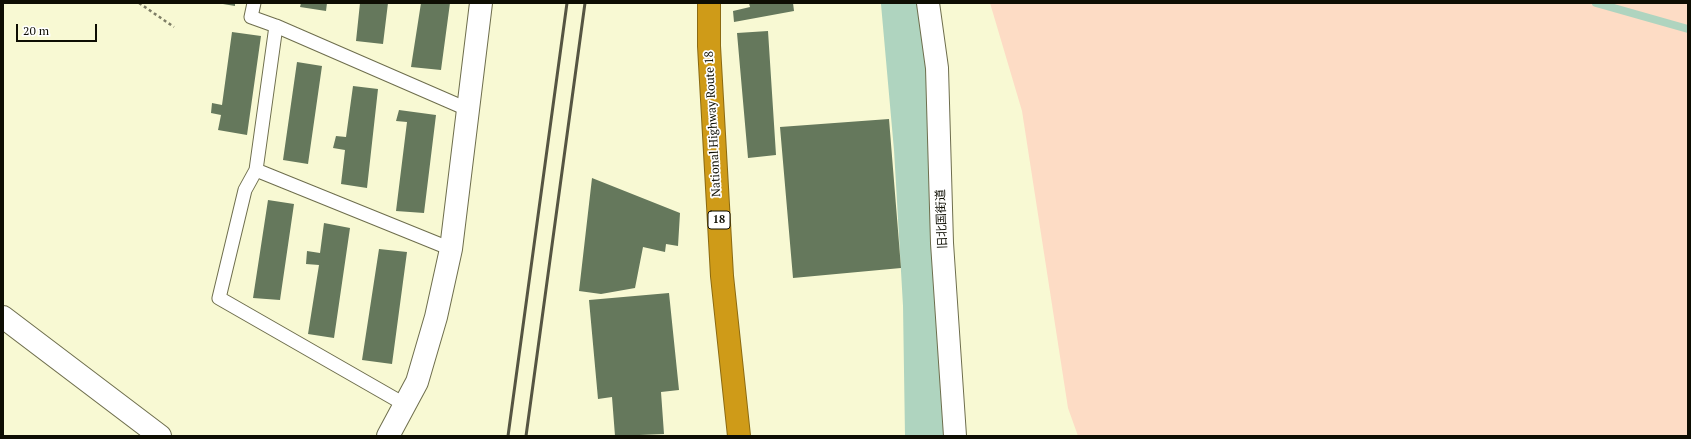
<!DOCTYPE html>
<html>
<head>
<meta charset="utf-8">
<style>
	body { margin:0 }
	#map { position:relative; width:1691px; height:439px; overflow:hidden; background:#f8f9d3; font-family:"PT Serif",serif }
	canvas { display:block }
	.frame { position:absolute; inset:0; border:4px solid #0e0e03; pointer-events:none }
	.scale { position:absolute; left:16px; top:24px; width:81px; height:18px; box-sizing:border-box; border:2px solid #0e0e03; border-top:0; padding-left:5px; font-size:12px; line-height:14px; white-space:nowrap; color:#0e0e03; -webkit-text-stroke:3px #fff; paint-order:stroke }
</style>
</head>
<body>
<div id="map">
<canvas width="1691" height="439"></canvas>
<div class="frame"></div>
<div class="scale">20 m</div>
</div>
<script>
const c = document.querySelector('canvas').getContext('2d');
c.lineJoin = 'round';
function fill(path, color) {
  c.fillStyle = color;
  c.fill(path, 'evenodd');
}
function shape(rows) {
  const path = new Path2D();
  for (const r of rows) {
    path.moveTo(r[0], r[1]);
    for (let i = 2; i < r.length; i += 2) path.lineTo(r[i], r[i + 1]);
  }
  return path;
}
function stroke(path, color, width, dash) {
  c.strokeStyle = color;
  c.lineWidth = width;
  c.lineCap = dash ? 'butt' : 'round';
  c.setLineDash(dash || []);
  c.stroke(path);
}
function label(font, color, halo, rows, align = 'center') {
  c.font = font + ' "PT Serif","Noto Sans JP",serif';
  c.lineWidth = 3.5;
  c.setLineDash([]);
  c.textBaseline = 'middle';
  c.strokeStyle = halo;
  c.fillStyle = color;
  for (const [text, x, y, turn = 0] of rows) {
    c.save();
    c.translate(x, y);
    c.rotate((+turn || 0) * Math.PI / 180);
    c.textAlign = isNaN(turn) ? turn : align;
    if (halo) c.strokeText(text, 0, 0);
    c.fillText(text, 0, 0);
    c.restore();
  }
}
fill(shape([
	[990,3,1688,3,1688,436,1078,436,1068,408,1022,111]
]), '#fddcc5');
stroke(shape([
	[1596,3,1688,29]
]), '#afd4bf', 8);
stroke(shape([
	[905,3,918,149,927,305,929,436]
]), '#afd4bf', 48);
fill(shape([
	[217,3,235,3,235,6],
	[301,3,327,3,326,11,300,7],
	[360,3,388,3,383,44,356,41],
	[421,3,450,3,441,70,411,67],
	[749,3,793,3,794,11,734,22,733,11,750,7],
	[768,31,776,155,748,158,737,33],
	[232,32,261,36,247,135,218,130,221,115,211,113,212,103,222,105],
	[297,62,322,66,308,164,283,160],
	[353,86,378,89,367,188,341,184,345,150,333,148,336,136,346,137],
	[399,110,436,115,424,213,396,211,407,122,396,121],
	[889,119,901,268,793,278,780,127],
	[592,178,680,213,678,246,666,244,665,252,643,247,635,288,601,294,579,291],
	[268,200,294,204,280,300,253,298],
	[324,223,350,228,334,338,308,334,319,265,306,264,307,251,320,253],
	[379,249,407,252,392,364,362,360],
	[669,293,679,390,661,392,664,434,615,436,612,397,598,399,589,300]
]), '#65785c');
const lane = shape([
	[254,3,251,17,276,26],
	[256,170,451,249],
	[404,404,219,298,245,190,256,170,276,26,467,109]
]);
const street = shape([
	[928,3,937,68,942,243,955,436],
	[3,317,160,436]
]);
const secondary = shape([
	[388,436,417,382,436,317,451,249,481,3]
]);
const highway = shape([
	[709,3,709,46,722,276,739,436]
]);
stroke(lane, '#6e6e4d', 15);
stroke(street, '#6e6e4d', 24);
stroke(secondary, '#6e6e4d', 24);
stroke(highway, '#8b6a11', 24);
stroke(shape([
	[139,3,174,27]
]), '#7e7e66', 2.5, [3, 3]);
stroke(lane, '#fff', 13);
stroke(street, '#fff', 22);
stroke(secondary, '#fff', 22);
stroke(highway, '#cf9b18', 22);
stroke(shape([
	[508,436,567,3],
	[526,436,585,3]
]), '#555542', 3);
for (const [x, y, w] of [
	[719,220,22]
]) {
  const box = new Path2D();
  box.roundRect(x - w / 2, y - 9, w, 18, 3);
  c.fillStyle = '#fff';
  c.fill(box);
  stroke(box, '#0e0e03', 1);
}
label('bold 11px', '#0e0e03', null, [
	["18",719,220]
]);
label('12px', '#0e0e03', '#fff', [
	["National Highway Route 18",713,124,-93],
	["旧北国街道",942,219,-92]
]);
</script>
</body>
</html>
